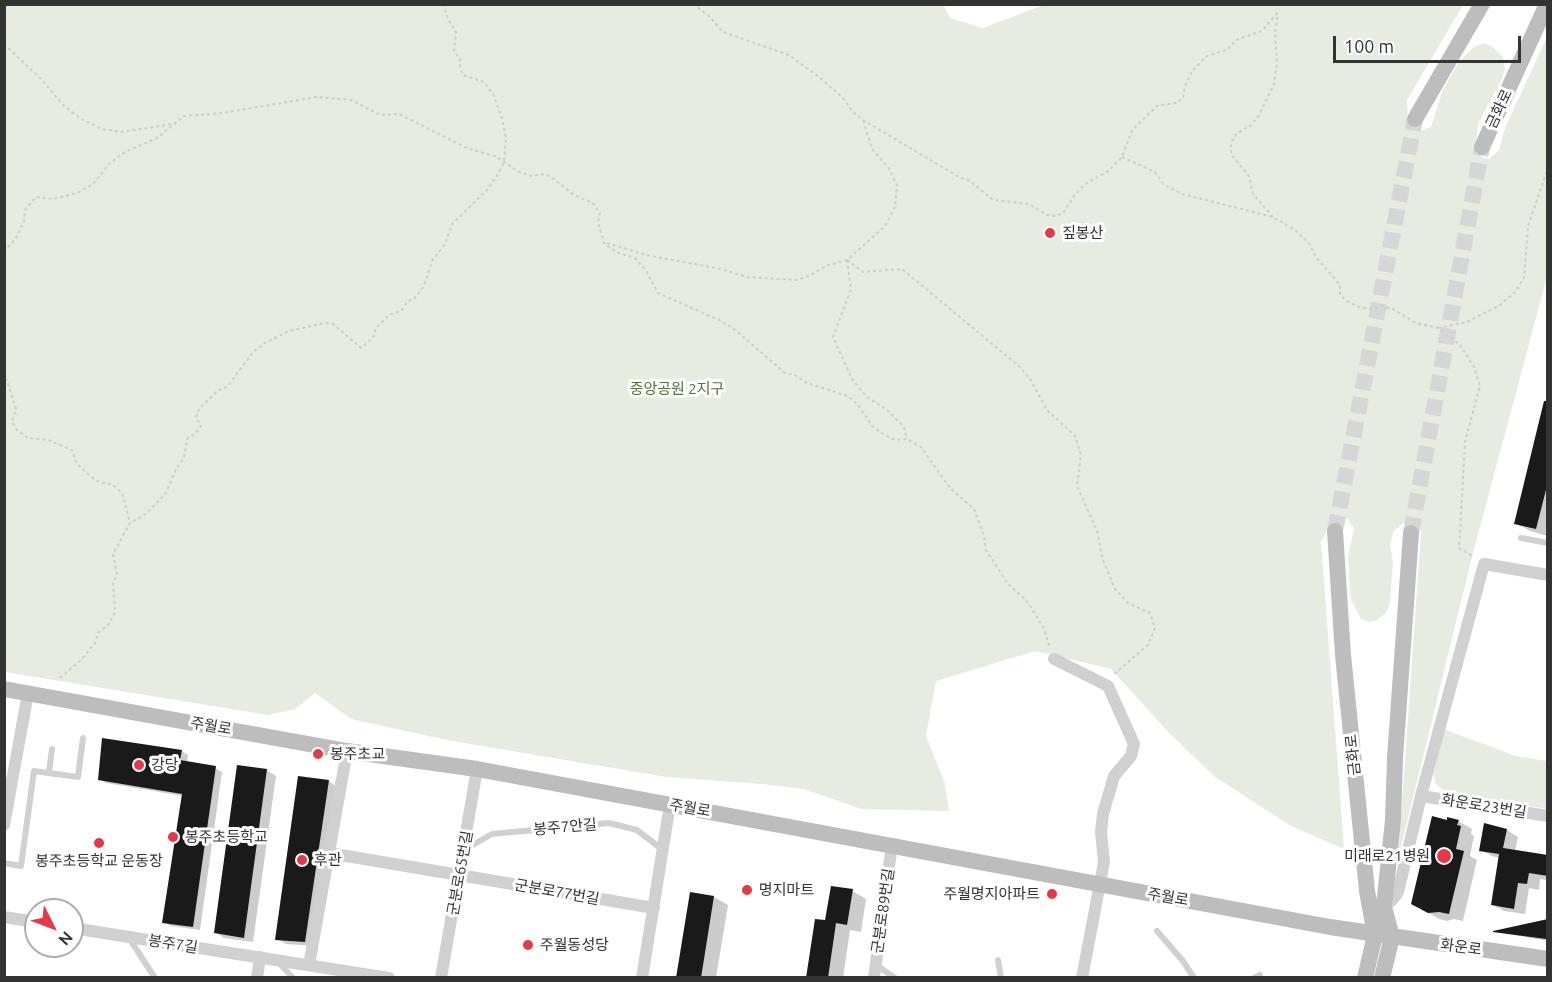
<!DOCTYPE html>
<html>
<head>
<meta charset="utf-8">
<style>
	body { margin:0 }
	#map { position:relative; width:1552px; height:982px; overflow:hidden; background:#fff; font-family:Ubuntu,sans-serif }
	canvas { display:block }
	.frame { position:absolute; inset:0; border:6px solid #333; pointer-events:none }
	.north { position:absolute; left:24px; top:898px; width:60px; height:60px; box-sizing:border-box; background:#fff; border:2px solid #adadad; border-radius:50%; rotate:132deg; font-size:16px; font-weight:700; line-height:24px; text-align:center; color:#333 }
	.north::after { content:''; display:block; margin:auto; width:21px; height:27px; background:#e63946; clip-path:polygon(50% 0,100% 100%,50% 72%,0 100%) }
	.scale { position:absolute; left:1333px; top:36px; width:188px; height:27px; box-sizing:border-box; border:3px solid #333; border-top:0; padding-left:8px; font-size:18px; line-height:21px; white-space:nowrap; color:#333; -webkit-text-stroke:4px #fff; paint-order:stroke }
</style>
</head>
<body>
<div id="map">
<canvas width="1552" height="982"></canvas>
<div class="frame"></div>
<div class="north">N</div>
<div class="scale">100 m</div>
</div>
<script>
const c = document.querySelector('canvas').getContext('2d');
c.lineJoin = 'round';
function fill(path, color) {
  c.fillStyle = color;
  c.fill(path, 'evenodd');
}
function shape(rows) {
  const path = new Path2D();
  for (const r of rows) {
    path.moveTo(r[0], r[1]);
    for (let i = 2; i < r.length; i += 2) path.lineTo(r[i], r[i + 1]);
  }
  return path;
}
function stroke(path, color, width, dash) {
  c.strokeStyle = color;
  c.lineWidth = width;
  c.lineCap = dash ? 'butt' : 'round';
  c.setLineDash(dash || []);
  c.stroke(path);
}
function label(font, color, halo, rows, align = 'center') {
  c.font = font + ' Ubuntu,"Noto Sans KR",sans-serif';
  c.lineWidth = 6;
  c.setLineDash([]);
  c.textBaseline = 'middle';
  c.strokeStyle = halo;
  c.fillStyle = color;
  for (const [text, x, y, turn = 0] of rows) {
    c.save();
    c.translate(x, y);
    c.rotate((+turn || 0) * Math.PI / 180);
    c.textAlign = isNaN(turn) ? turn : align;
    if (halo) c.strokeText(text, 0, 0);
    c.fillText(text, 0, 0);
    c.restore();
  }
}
fill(shape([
	[943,4,950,18,983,28,1044,5,1463,5,1407,100,1408,124,1418,132,1431,127,1442,92,1458,63,1474,47,1484,43,1493,47,1503,57,1505,69,1502,79,1479,122,1475,146,1482,157,1489,159,1499,150,1505,128,1547,37,1547,277,1473,553,1398,859,1421,533,1418,525,1411,521,1402,524,1394,531,1390,544,1393,562,1390,603,1386,613,1377,620,1369,622,1361,619,1351,600,1348,557,1354,529,1348,519,1340,516,1331,521,1321,542,1344,849,1291,826,1215,777,1169,733,1111,669,1035,651,936,681,926,736,945,784,949,811,861,809,804,789,761,784,666,777,447,740,351,719,315,693,295,709,268,715,5,672,4,5],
	[1443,729,1516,756,1547,761,1547,809,1446,792,1440,788,1435,782,1434,774]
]), '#e6ecdf');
fill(shape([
	[1548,391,1548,536,1530,531,1516,523],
	[181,751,188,755,187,763,215,768,222,772,200,930,171,926,164,922,183,796,106,783,99,779],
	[266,770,276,776,253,942,224,938,215,932],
	[328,781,338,787,314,946,286,944,277,939],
	[1458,821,1472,829,1471,834,1474,836,1470,856,1477,860,1463,921,1454,919,1447,921,1439,919,1424,910,1448,822],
	[1507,830,1518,837,1515,851,1548,856,1548,880,1540,879,1539,890,1529,888,1525,914,1504,911,1492,904,1500,858,1492,856,1481,850],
	[852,891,866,899,861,932,850,930,843,978,807,978,826,922],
	[691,894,714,897,728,905,716,978,677,978],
	[1548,921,1548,941,1497,932]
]), '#0003');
fill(shape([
	[1544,401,1548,401,1548,482,1536,529,1514,524],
	[102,738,182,750,180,760,216,766,193,927,162,923,182,794,98,780],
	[237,765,267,769,244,938,214,933],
	[298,776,329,780,305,942,275,940],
	[1432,816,1447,820,1447,817,1459,820,1457,825,1461,826,1456,849,1464,851,1449,914,1439,912,1428,913,1411,904],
	[1484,823,1507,829,1503,848,1548,855,1548,876,1529,873,1527,884,1518,883,1514,909,1491,905,1499,854,1479,851],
	[831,886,853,889,847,925,836,923,828,978,806,978,815,919,825,920],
	[690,892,714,896,701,978,676,978],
	[1548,919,1546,939,1493,932,1493,931]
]), '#1a1a1a');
stroke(shape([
	[1335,531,1415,119],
	[1411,533,1482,147]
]), '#d6d6d6', 16, [16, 8]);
stroke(shape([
	[693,4,710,17,723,32,789,55,819,77,842,97,853,112,863,120,959,177,970,181,993,200,1029,204,1047,215,1056,216,1063,213,1074,196,1085,184,1107,172,1122,157,1132,130,1157,106,1176,103,1183,98,1185,86,1192,71,1207,56,1227,50,1236,40,1262,31,1278,12],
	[4,44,41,79,64,106,81,119,102,129,121,132,173,124],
	[1122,157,1155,172,1163,184,1182,194,1273,217,1295,230,1309,243,1316,257,1340,285,1340,295,1347,301,1359,307,1371,309,1381,306,1393,309,1416,323,1438,328,1460,345,1474,367,1480,386,1465,442,1460,532,1459,548,1474,557],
	[1273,217,1253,194,1249,176,1231,154,1231,143,1237,133,1250,126,1258,117,1274,84,1277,63,1275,32,1278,14],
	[607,243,646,255,721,269,747,277,797,280,811,275,826,266,847,260,885,226,895,207,897,185,888,167,872,149,863,120],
	[4,252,16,238,24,221,25,210,36,197,53,199,77,193,93,184,110,163,125,152,157,138,184,116,222,113,316,97,351,100,380,115,399,114,469,149,495,156,519,172,532,176,541,174,550,176,574,195,593,203,600,213,598,222,604,243,616,252,635,258,646,271,658,293,719,320,734,329,785,373,795,375,807,383,848,396,858,405,872,426,883,434,895,440,907,439,921,447,950,488,974,509,984,536,986,550,1008,584,1026,600,1036,615,1044,629,1050,648],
	[847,260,863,272,902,269,1020,367,1030,379,1047,410,1075,436,1081,455,1077,486,1097,531,1103,560,1115,589,1128,603,1150,613,1155,628,1148,645,1113,675],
	[847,260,851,289,833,337,852,379,867,397,886,409,904,427,907,439],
	[1438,328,1467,322,1500,305,1515,292,1524,278,1528,226,1548,168],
	[4,372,16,409,12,422,17,430,28,438,48,440,72,450,77,464,88,474,97,481,113,485,122,493,130,523],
	[60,678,82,659,95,643,98,633,108,625,115,612,113,583,117,574,113,554,130,523,146,514,166,493,176,469,184,458,187,439,195,434,201,426,196,417,199,409,217,391,228,386,253,352,265,343,289,331,324,323,333,324,361,348,373,338,376,328,389,315,401,311,407,302,415,298,424,286,432,261,445,244,452,224,487,190,498,174,504,162,506,138,502,118,493,94,484,82,463,75,459,63,460,59,454,51,456,32,448,19,443,4]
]), '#cdcdcd', 2, [3, 3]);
stroke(shape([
	[1521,538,1548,543],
	[49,773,52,749],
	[464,850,492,834,609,823,637,830,663,850],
	[4,863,21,866,34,771,78,777,83,738],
	[1157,931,1183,961,1194,978],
	[129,938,155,978],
	[998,960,1001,978],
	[278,962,293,978],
	[876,965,895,978],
	[1254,978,1260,975]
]), '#d0d0d0', 6);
stroke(shape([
	[1054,659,1108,686,1134,744,1131,756,1114,776,1103,814,1101,832,1104,862,1082,978],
	[1421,796,1548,816],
	[4,825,28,693],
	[329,853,654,908],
	[1384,907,1393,899,1398,892,1421,796,1484,564,1548,575],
	[4,917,36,922],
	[72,928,389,978],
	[309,965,347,751],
	[257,978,260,957],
	[441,978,477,769],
	[642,978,670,804],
	[874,978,892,844]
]), '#d0d0d0', 12);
stroke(shape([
	[1415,119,1482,4],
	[1482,147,1547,4],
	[1335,531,1343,655,1367,891,1375,935,1365,978],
	[4,689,347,751,477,769,1330,927,1548,959],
	[1382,978,1392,937,1384,907,1393,820,1395,758,1411,533]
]), '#bdbdbd', 16);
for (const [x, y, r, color] of [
	[1050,233,6,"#e63946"],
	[318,754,6,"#e63946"],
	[139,765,6,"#e63946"],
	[173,837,6,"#e63946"],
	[99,843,6,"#e63946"],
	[1444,856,8,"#e63946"],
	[302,860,6,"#e63946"],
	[747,890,6,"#e63946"],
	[1052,894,6,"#e63946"],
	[528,945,6,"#e63946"]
]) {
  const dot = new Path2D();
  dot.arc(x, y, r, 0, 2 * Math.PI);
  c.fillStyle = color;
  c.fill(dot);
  stroke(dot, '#fff', 2);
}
label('15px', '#333', '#fff', [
	["금화로",1499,109,-65],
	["주월로",211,726,10],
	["금화로",1353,755,-96],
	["화운로23번길",1484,806,9],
	["주월로",690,808,10],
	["봉주7안길",565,827,-5],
	["군분로65번길",460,873,-80],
	["군분로77번길",557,892,10],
	["주월로",1168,897,10],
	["군분로89번길",883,911,-82],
	["봉주7길",173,944,9],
	["화운로",1461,947,8]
]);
label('15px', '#333', '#fff', [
	["짚봉산",1062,233],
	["봉주초교",330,754],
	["강당",151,765],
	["봉주초등학교",185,837],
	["미래로21병원",1430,856,"right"],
	["후관",314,860],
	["봉주초등학교 운동장",99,861,"center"],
	["명지마트",759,890],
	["주월명지아파트",1040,894,"right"],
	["주월동성당",540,945]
], 'left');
label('15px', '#56703f', '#fff', [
	["중앙공원 2지구",677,389]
]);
</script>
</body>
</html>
